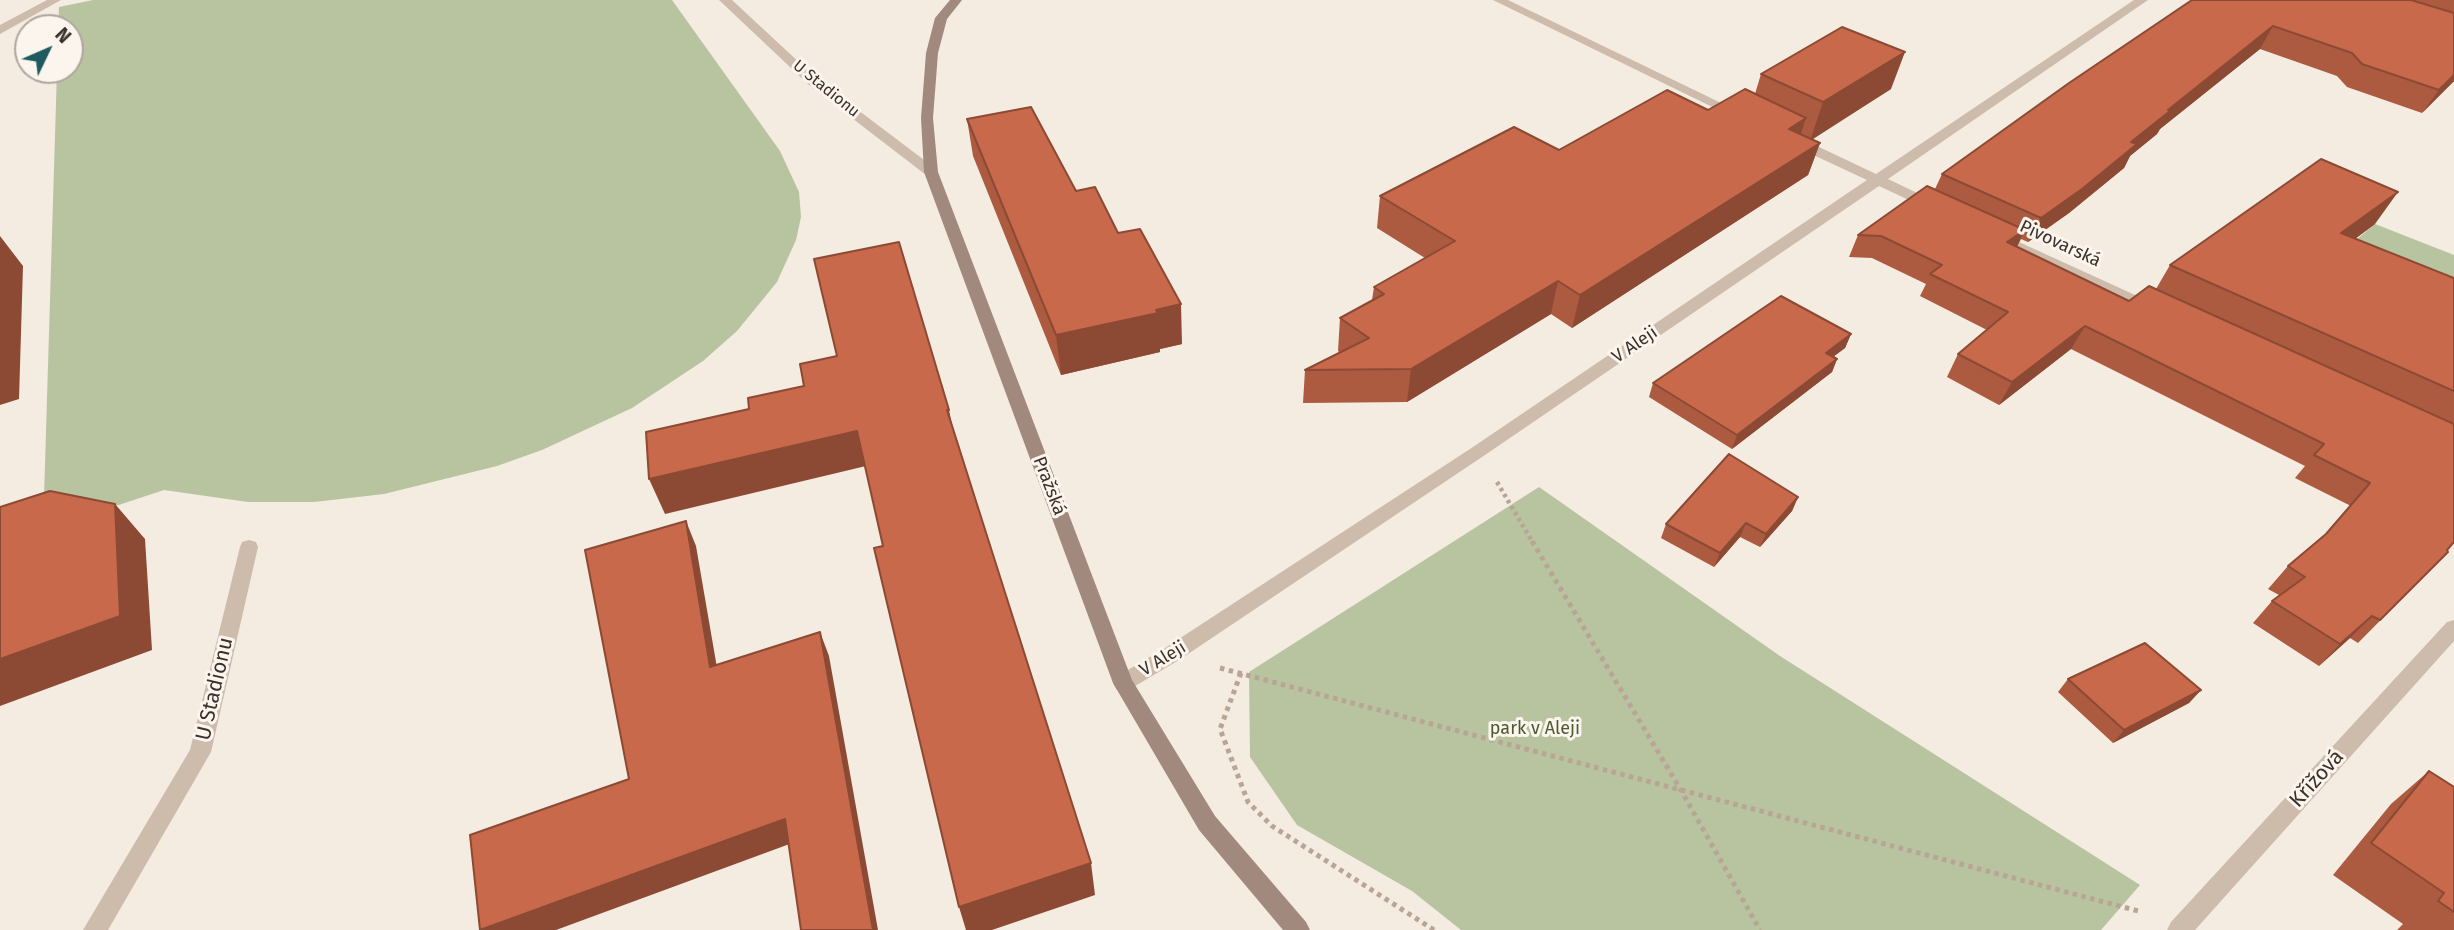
<!DOCTYPE html>
<html>
<head>
<meta charset="utf-8">
<style>
	body { margin:0 }
	#map { position:relative; width:2454px; height:930px; overflow:hidden; background:#f4ebe1; font-family:"Fira Sans",sans-serif }
	canvas { display:block }
	.north { position:absolute; left:14px; top:14px; width:70px; height:70px; box-sizing:border-box; background:#fbf5ee; border:2px solid #aea6a0; border-radius:50%; rotate:46deg; font-size:19px; font-weight:700; line-height:28px; text-align:center; color:#3b302b }
	.north::after { content:''; display:block; margin:auto; width:24px; height:32px; background:#1f5a5e; clip-path:polygon(50% 0,100% 100%,50% 72%,0 100%) }
</style>
</head>
<body>
<div id="map">
<canvas width="2454" height="930"></canvas>
<div class="north">N</div>
</div>
<script>
const c = document.querySelector('canvas').getContext('2d');
c.lineJoin = 'round';
function fill(path, color) {
  c.fillStyle = color;
  c.fill(path, 'evenodd');
}
function shape(rows) {
  const path = new Path2D();
  for (const r of rows) {
    path.moveTo(r[0], r[1]);
    for (let i = 2; i < r.length; i += 2) path.lineTo(r[i], r[i + 1]);
  }
  return path;
}
function stroke(path, color, width, dash) {
  c.strokeStyle = color;
  c.lineWidth = width;
  c.lineCap = dash ? 'butt' : 'round';
  c.setLineDash(dash || []);
  c.stroke(path);
}
function label(font, color, halo, rows, align = 'center') {
  c.font = font + ' "Fira Sans",sans-serif';
  c.lineWidth = 6;
  c.setLineDash([]);
  c.textBaseline = 'middle';
  c.strokeStyle = halo;
  c.fillStyle = color;
  for (const [text, x, y, turn = 0] of rows) {
    c.save();
    c.translate(x, y);
    c.rotate((+turn || 0) * Math.PI / 180);
    c.textAlign = isNaN(turn) ? turn : align;
    if (halo) c.strokeText(text, 0, 0);
    c.fillText(text, 0, 0);
    c.restore();
  }
}
fill(shape([
	[93,0,672,0,780,151,799,192,801,217,796,240,777,282,737,331,703,361,632,408,542,450,497,466,384,494,314,502,248,502,164,490,43,530,57,70,70,70,70,28,58,28,59,7],
	[2375,224,2454,255,2454,321,2324,267],
	[1539,487,1780,656,2140,885,2101,930,1461,930,1412,891,1297,825,1250,757,1249,672]
]), '#b8c4a0');
stroke(shape([
	[1497,482,1533,543]
]), '#b9a596', 4.5, [3.5, 3.5]);
stroke(shape([
	[1532,541,1682,792,1760,930],
	[1220,668,2142,912],
	[1241,673,1220,729,1248,802,1272,826,1434,930]
]), '#b9a596', 5, [4.5, 4.5]);
fill(shape([
	[47,0,61,0,0,34,0,25,47,0],
	[249,540,256,542,258,547,211,752,108,930,83,930,190,750,240,547,242,542,249,540]
]), '#cdbbac');
fill(shape([
	[719,0,732,0,817,79,936,169,936,175,926,175,809,85,719,0],
	[1493,0,1508,0,1746,115,1740,119,1735,118,1493,0],
	[2134,0,2148,0,1888,179,1938,203,1938,209,1928,209,1879,186,1485,455,1179,660,1130,689,1123,691,1116,689,1113,683,1116,677,1165,648,1473,447,1867,180,1792,145,1792,139,1802,139,1876,174,2134,0],
	[1997,232,2157,305,2160,308,2157,311,2147,311,1992,239,1990,236,1997,232],
	[2454,620,2454,641,2195,930,2167,930,2171,922,2447,622,2454,620]
]), '#cdbbac');
fill(shape([
	[950,0,962,0,947,19,938,53,933,118,938,172,1132,680,1215,816,1306,922,1310,930,1283,930,1199,830,1113,683,924,172,921,118,926,53,935,18,950,0]
]), '#a18a7d');
fill(shape([
	[2192,0,2454,0,2454,81,2422,113,2347,87,2337,76,2260,49,2160,129,2157,134,2130,156,2124,168,2069,213,2028,242,2021,239,2017,247,2129,301,2156,289,2170,265,2375,224,2355,239,2454,278,2454,542,2447,550,2448,552,2358,643,2350,638,2319,666,2253,623,2272,601,2279,595,2268,589,2288,566,2326,534,2351,506,2295,478,2305,466,2071,349,1999,405,1947,377,1958,354,1987,330,1920,296,1926,284,1872,258,1849,257,1858,235,1935,189,1942,174],
	[1761,74,1891,89,1811,139,1820,143,1808,175,1572,328,1551,314,1407,402,1303,403,1305,370,1340,353,1338,351,1340,318,1372,300,1374,287,1425,258,1377,228,1380,196,1708,110,1755,94],
	[967,119,1076,191,1118,233,1182,344,1160,349,1160,352,1061,375,973,156],
	[1851,334,1845,348,1834,356,1837,359,1832,372,1732,449,1649,397,1653,383],
	[1798,497,1792,511,1760,547,1740,537,1714,567,1661,538,1666,524],
	[2068,679,2201,690,2189,703,2113,743,2058,692],
	[2429,771,2454,787,2454,930,2397,930,2403,924,2333,875,2391,804]
]), '#ac5a40');
fill(shape([
	[2273,26,2260,49,2160,129,2157,134,2130,156,2124,168,2069,213,2028,242,2041,218,2168,110],
	[1905,52,1891,89,1810,141,1823,102],
	[2454,75,2454,81,2422,113,2439,90],
	[1806,118,1796,149,1789,129],
	[1820,143,1808,175,1572,328,1580,295],
	[2398,192,2375,224,2318,266,2341,233],
	[2025,230,2014,252,2007,242],
	[0,236,23,266,19,399,0,405],
	[1558,281,1551,314,1407,402,1411,369],
	[1181,304,1182,344,1160,349,1160,352,1061,375,1056,335],
	[2085,326,2071,349,1999,405,2012,382],
	[1851,334,1845,348,1821,366,1826,353],
	[1837,359,1832,372,1732,449,1737,435],
	[947,410,949,410,956,445],
	[857,431,866,466,665,514,649,479],
	[1798,497,1792,511,1760,547,1766,534],
	[115,504,145,539,152,650,0,706,0,659],
	[686,521,696,546,721,691,710,667],
	[1746,523,1740,537,1714,567,1720,553],
	[2372,616,2350,638,2319,666,2340,644],
	[820,632,829,656,878,930,873,930],
	[2201,690,2189,703,2113,743,2124,730],
	[785,819,795,842,556,930,480,930],
	[1091,863,1095,895,992,930,966,930,959,907]
]), '#8c4a34');
const building = shape([
	[2192,0,2411,0,2454,13,2454,75,2439,90,2362,64,2352,53,2273,26,2168,110,2170,111,2131,142,2137,144,2082,189,2041,218,1942,174,2069,83,2192,0],
	[1842,27,1905,52,1823,102,1761,74,1842,27],
	[1745,89,1806,118,1789,129,1820,143,1580,295,1558,281,1411,369,1305,370,1369,338,1340,318,1384,294,1374,287,1455,241,1380,196,1514,127,1559,150,1667,90,1708,110,1745,89],
	[1031,107,1076,191,1095,187,1118,233,1140,229,1181,304,1156,310,1158,313,1056,335,967,119,1031,107],
	[2321,159,2398,192,2341,233,2454,278,2454,391,2170,265,2321,159],
	[1927,186,2025,230,2007,242,2129,301,2149,286,2454,424,2454,542,2447,550,2448,552,2380,620,2372,616,2340,644,2272,601,2305,577,2288,566,2326,534,2370,483,2314,455,2324,444,2085,326,2012,382,1958,354,2008,312,1930,274,1942,265,1881,236,1858,235,1927,186],
	[899,242,949,410,947,410,1091,863,959,907,874,548,883,546,857,431,649,479,646,432,749,409,748,398,804,386,800,364,837,356,814,259,899,242],
	[1781,296,1851,334,1826,353,1837,359,1737,435,1653,383,1781,296],
	[1729,454,1798,497,1766,534,1746,523,1720,553,1666,524,1729,454],
	[50,491,115,504,120,616,0,659,0,507,50,491],
	[686,521,710,667,820,632,873,930,801,930,785,819,480,930,470,835,629,779,585,550,686,521],
	[2145,643,2201,690,2124,730,2068,679,2145,643],
	[2429,771,2454,787,2454,912,2438,901,2444,893,2371,843,2429,771]
]);
fill(building, '#c8694b');
stroke(building, '#8c4a34', 2);
label('16px', '#3b302b', '#fbf5ee', [
	["U Stadionu",826,89,39]
]);
label('18px', '#3b302b', '#fbf5ee', [
	["Pivovarská",2060,244,25],
	["V Aleji",1635,345,-34],
	["Pražská",1049,486,69],
	["V Aleji",1163,659,-31]
]);
label('18px', '#4a5a2e', '#fbf5ee', [
	["park v Aleji",1535,729]
]);
label('21px', '#3b302b', '#fbf5ee', [
	["U Stadionu",215,689,-77],
	["Křížová",2317,779,-48]
]);
</script>
</body>
</html>
